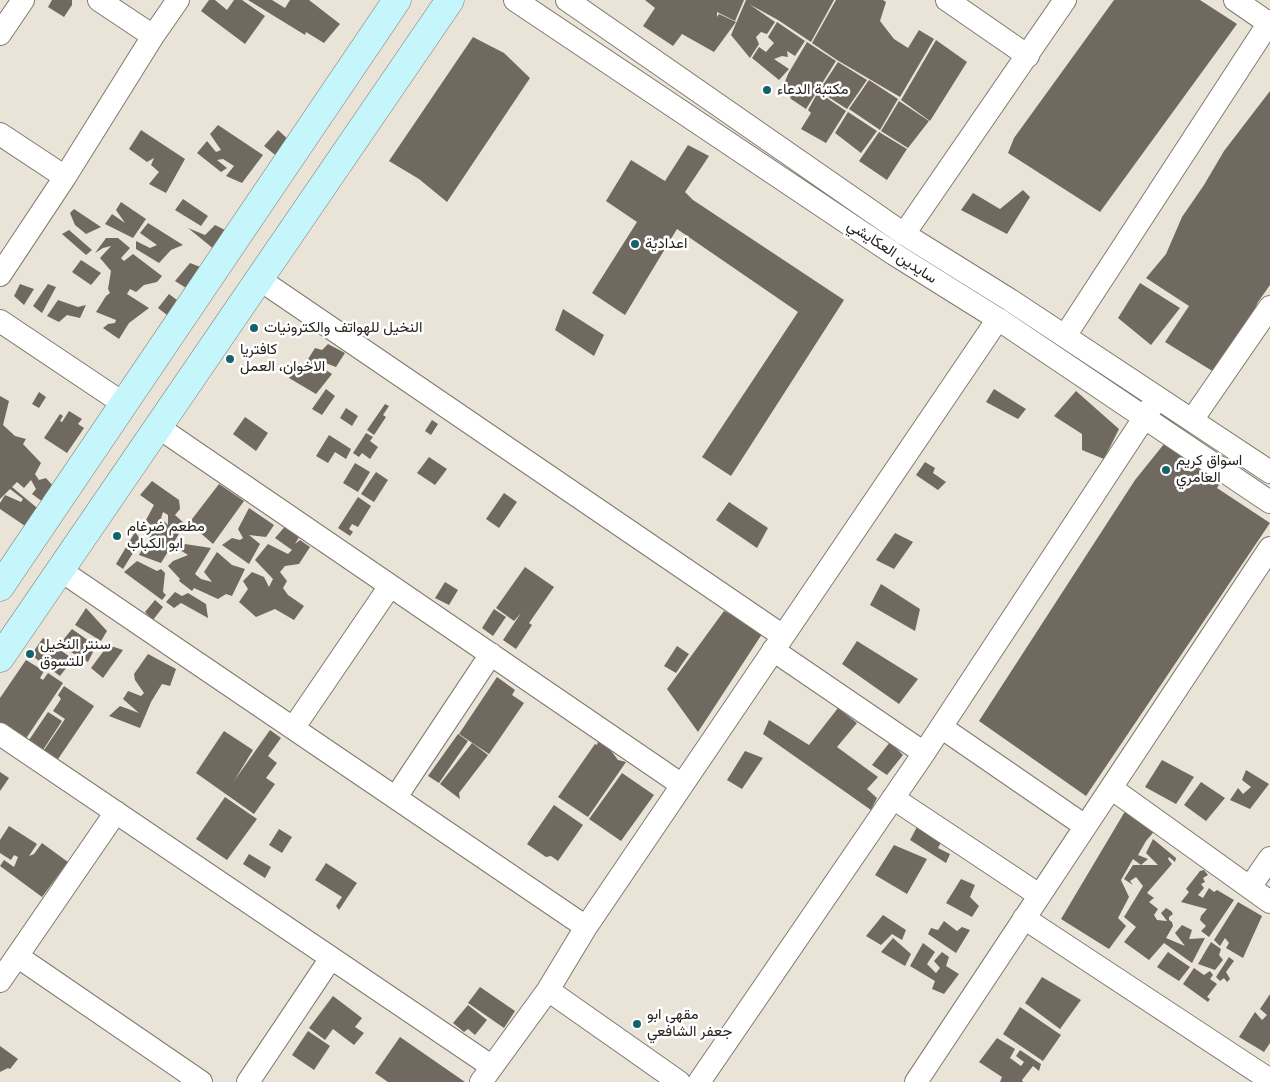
<!DOCTYPE html>
<html>
<head>
<meta charset="utf-8">
<style>
	body { margin:0 }
	canvas { display:block; background:#eae3d7 }
</style>
</head>
<body>
<canvas width="1270" height="1082"></canvas>
<script>
const c = document.querySelector('canvas').getContext('2d');
c.lineJoin = 'round';
function fill(path, color) {
  c.fillStyle = color;
  c.fill(path, 'evenodd');
}
function shape(rows) {
  const path = new Path2D();
  for (const r of rows) {
    path.moveTo(r[0], r[1]);
    for (let i = 2; i < r.length; i += 2) path.lineTo(r[i], r[i + 1]);
  }
  return path;
}
function stroke(path, color, width, dash) {
  c.strokeStyle = color;
  c.lineWidth = width;
  c.lineCap = dash ? 'butt' : 'round';
  c.setLineDash(dash || []);
  c.stroke(path);
}
function label(font, color, halo, rows, align = 'center') {
  c.font = font + ' "Roboto Serif",Vazirmatn,serif';
  c.lineWidth = 5;
  c.setLineDash([]);
  c.textBaseline = 'middle';
  c.strokeStyle = halo;
  c.fillStyle = color;
  for (const [text, x, y, turn = 0] of rows) {
    c.save();
    c.translate(x, y);
    c.rotate((+turn || 0) * Math.PI / 180);
    c.textAlign = isNaN(turn) ? turn : align;
    if (halo) c.strokeText(text, 0, 0);
    c.fillText(text, 0, 0);
    c.restore();
  }
}
fill(shape([
	[52,0,72,0,72,5,64,17,48,7],
	[209,0,215,0,227,10,234,0,242,0,265,16,245,44,201,11],
	[248,0,272,0,285,8,290,0,309,0,340,24,324,43,306,32,305,35],
	[645,0,744,0,735,21,717,12,717,17,719,14,736,22,714,52,682,34,673,46,643,26,655,8],
	[746,0,834,0,811,42,778,20,749,4,775,22,767,34,761,32,756,37,759,44,750,58,731,35],
	[836,0,883,0,886,2,880,21,894,39,908,48,919,30,934,39,900,97,837,60,812,43],
	[1114,0,1200,0,1237,24,1100,212,1008,153,1014,138],
	[777,22,805,41,795,56,787,51,788,57,782,56,774,59,789,69,779,80,752,58,759,47,766,52,774,43,768,37],
	[473,37,504,53,530,78,447,202,419,179,389,161],
	[936,40,967,62,930,121,901,100],
	[807,42,836,61,806,109,791,99,784,84,788,74],
	[838,62,867,80,847,109,819,91],
	[869,80,898,99,880,130,849,109],
	[1270,91,1270,285,1258,302,1236,351,1219,375,1165,342,1189,306,1146,278,1166,254,1182,217,1204,185,1224,151],
	[818,92,846,111,826,143,801,129,811,113,808,110],
	[899,101,929,121,908,148,881,131],
	[848,112,877,131,861,153,835,133],
	[218,125,263,155,242,183,226,176,234,166,223,159,217,160,227,168,221,172,197,153,207,141,216,152,221,150,210,134],
	[141,130,185,159,166,193,149,184,159,172,151,165,154,158,147,162,129,149],
	[278,130,291,142,279,158,264,146],
	[879,132,907,149,887,180,859,161],
	[688,145,709,156,685,192,693,200,844,300,731,476,702,457,798,312,677,229,625,315,592,293,637,222,606,201,631,160,665,181],
	[1023,190,1030,197,1007,234,961,210,973,193,1000,209],
	[183,199,208,216,201,226,175,210],
	[121,202,146,219,133,238,105,224,112,214,125,223,116,210],
	[74,209,101,227,86,234,75,225,70,213],
	[148,223,183,245,171,250,159,263,136,249,136,241,150,248,157,245,140,233],
	[215,225,229,232,215,250,188,228,205,235],
	[69,230,92,250,86,255,62,234],
	[106,238,118,238,130,248,121,258,124,261,133,254,162,276,157,282,144,285,136,292,130,289,127,294,149,308,129,323,119,339,103,328,108,324,115,323,116,320,96,312,106,296,110,293,108,289,111,271,100,258,111,246,103,248,95,253],
	[81,260,101,273,91,285,72,272],
	[190,263,203,268,186,288,175,281],
	[1140,283,1180,308,1151,345,1118,318],
	[20,284,34,289,24,305,14,296],
	[48,284,56,287,42,313,33,306],
	[169,294,185,306,176,322,158,308],
	[58,300,78,307,86,305,80,318,67,315,59,322,47,316],
	[563,309,604,335,594,356,555,330],
	[328,344,345,353,336,367,323,362,320,366,332,374,316,394,289,378,296,367,312,373,305,364,315,348,322,350],
	[326,389,335,396,322,415,312,409],
	[994,389,1026,409,1018,419,986,402],
	[1076,391,1119,429,1104,459,1082,450,1082,434,1054,416],
	[39,392,46,397,39,408,32,404],
	[0,396,9,401,3,425,15,436,26,439,23,444,41,463,35,474,39,480,46,478,54,487,43,502,32,494,36,489,31,480,24,488,17,482,12,487,42,512,31,530,0,509,0,503,5,495,21,502,23,499,10,489,0,499],
	[385,404,389,406,383,415,386,417,374,435,367,430],
	[346,408,358,416,352,426,340,418],
	[69,411,82,419,78,424,84,428,67,453,44,438,60,414,63,416,60,421,62,422],
	[245,417,268,433,256,451,233,434],
	[432,420,438,424,431,435,425,431],
	[366,433,373,437,370,441,378,447,370,459,362,453,359,457,353,453],
	[329,435,351,449,346,459,335,452,328,463,316,456],
	[1164,444,1221,482,1217,488,1270,523,1086,796,979,721,1135,480],
	[429,457,447,469,435,485,417,473],
	[925,462,935,468,933,473,946,482,938,490,916,475],
	[355,463,370,472,358,492,343,483],
	[376,472,388,480,374,502,361,494],
	[152,481,179,500,180,509,175,515,185,524,161,563,139,555,153,530,149,534,138,526,142,523,153,530,154,529,146,520,154,505,140,495],
	[163,512,168,515,168,525,161,518],
	[219,484,244,501,213,544,189,523],
	[504,493,517,502,499,528,486,519],
	[358,497,371,506,358,527,352,524,349,529,353,532,350,536,338,528],
	[729,502,768,528,757,548,716,520],
	[249,508,274,525,266,537,249,535,260,544,249,564,222,545,232,538,240,540,243,538,238,529],
	[288,523,302,532,295,544,300,540,310,547,299,564,285,566,280,572,287,581,283,588,288,595,304,606,294,620,275,609,256,617,239,602,248,589,243,581,252,572,264,577,269,587,273,579,255,560,268,544,288,554,292,550,275,538],
	[135,532,141,540,123,569,116,564],
	[895,533,913,542,894,569,876,560],
	[185,544,211,548,195,574,201,579,212,582,204,572,217,552,232,565,245,569,232,596,226,594,218,599,194,588,192,591,179,581,180,579,168,566,173,561,188,555,180,550],
	[137,561,157,571,161,569,165,573,163,592,166,595,162,600,124,572],
	[525,567,554,587,529,623,532,625,516,649,503,640,521,613,514,621,496,608],
	[445,582,458,590,449,605,435,598],
	[881,584,920,609,915,631,870,605],
	[175,592,182,596,188,593,206,604,208,618,181,603,174,608,166,602],
	[155,600,163,607,153,620,145,612],
	[86,608,107,631,101,641,75,625],
	[494,609,506,617,493,636,482,628],
	[724,611,764,631,698,732,667,689],
	[72,629,96,646,88,662,59,645],
	[43,638,73,659,60,676,31,655],
	[857,641,918,679,899,704,842,664],
	[108,645,123,650,103,678,91,668],
	[677,646,689,654,676,673,664,666],
	[148,654,176,669,170,686,162,684,151,702,140,728,109,716,120,706,139,713,123,699,128,691,141,696,144,693,135,680,134,674],
	[26,660,44,671,40,678,43,680,48,673,63,683,21,746,0,732,0,698],
	[497,677,515,690,512,695,524,703,489,754,459,734],
	[64,686,94,706,54,765,40,756,65,719,53,711,61,699,58,695],
	[838,708,857,723,837,747,878,777,867,789,877,798,871,810,763,734,769,720,809,745],
	[48,712,62,721,41,753,27,743],
	[270,730,281,738,268,756,277,763,266,778,275,784,254,814,196,773,224,731,253,750,234,781],
	[458,734,468,741,439,783,428,776],
	[599,738,601,744,609,748,618,760,626,762,588,817,558,797,595,744,597,745],
	[890,742,903,755,887,775,872,765],
	[472,743,488,755,459,793,460,799,440,784],
	[745,751,763,758,742,789,727,780],
	[1162,760,1194,777,1176,804,1145,787],
	[1246,770,1269,784,1250,809,1230,800,1238,788,1243,794,1251,787,1242,780],
	[0,772,9,778,0,791],
	[622,773,654,795,621,841,589,819],
	[1201,782,1225,798,1206,821,1184,805],
	[225,797,257,819,227,860,196,839],
	[554,805,583,825,558,861,551,856,546,857,527,844],
	[1127,808,1157,828,1146,841,1138,855,1148,859,1141,865,1133,859,1121,880,1129,897,1118,918,1126,926,1109,949,1061,919],
	[926,810,950,826,938,848,950,854,946,863,910,840],
	[9,826,37,844,29,856,34,854,42,843,68,862,42,897,0,866,4,860,14,867,18,857,14,855,11,860,0,853,0,840],
	[279,829,292,837,282,853,269,845],
	[1153,839,1176,858,1175,862,1169,857,1168,859,1172,864,1147,893,1154,898,1149,902,1158,909,1154,915,1157,920,1167,921,1161,913,1166,908,1171,911,1173,914,1169,917,1169,920,1172,922,1173,926,1166,938,1185,946,1175,933,1182,925,1192,930,1189,939,1205,938,1192,963,1164,943,1149,960,1124,942,1136,927,1124,917,1143,886,1136,877,1130,881,1133,885,1124,879,1133,865,1158,865,1146,853],
	[894,845,927,859,907,894,875,875],
	[249,854,271,867,265,878,243,864],
	[326,863,357,883,339,910,336,906,342,897,315,880],
	[1204,870,1208,875,1203,878,1205,882,1201,884,1204,888,1198,895,1203,898,1209,888,1214,892,1217,890,1234,900,1209,937,1201,931,1206,926,1200,920,1201,916,1207,909,1181,902,1189,892,1186,889,1200,871],
	[961,879,975,885,970,897,979,906,972,917,946,903],
	[1238,902,1262,916,1243,958,1226,948,1229,943,1225,938,1220,946,1214,940],
	[883,915,906,930,902,940,892,934,881,945,866,936],
	[944,921,957,931,962,927,970,930,956,953,928,934,931,928,938,930],
	[893,938,911,954,905,966,881,952],
	[1211,942,1221,949,1219,955,1223,960,1215,970,1198,964],
	[923,943,935,952,927,964,936,973,940,968,934,961,942,952,949,957,946,966,959,974,944,994,932,989,935,981,910,966],
	[1168,952,1190,967,1179,981,1157,967],
	[1229,957,1234,961,1226,972,1230,979,1227,982,1224,978,1220,981,1216,977],
	[1194,968,1204,975,1210,971,1213,975,1210,979,1217,984,1207,997,1210,999,1208,1002,1183,984],
	[1042,977,1081,1000,1060,1029,1025,1003],
	[480,987,515,1011,504,1028,468,1003],
	[1270,994,1270,1043,1264,1052,1239,1037,1255,1012,1262,1020,1267,1015,1260,1009],
	[333,996,362,1018,355,1027,364,1033,354,1045,333,1029,325,1040,309,1028],
	[468,1005,487,1020,475,1035,468,1029,464,1032,453,1023],
	[1020,1007,1061,1035,1043,1061,1003,1034],
	[308,1031,330,1046,314,1070,292,1055],
	[400,1037,465,1082,388,1082,375,1073],
	[997,1038,1015,1049,1010,1058,1021,1066,1024,1062,1016,1056,1020,1050,1041,1064,1039,1071,1033,1066,1022,1080,1023,1082,1000,1082,1002,1077,979,1062],
	[0,1046,18,1059,10,1069,8,1068,0,1072]
]), '#70695f');
const street = shape([
	[99,0,153,36],
	[515,0,894,254,998,319,1270,502],
	[567,0,904,234,1010,300,1270,472],
	[947,0,1028,56],
	[1235,0,1270,24],
	[0,34,23,0],
	[0,134,65,177],
	[904,234,1065,0],
	[0,275,65,177,153,36,178,0],
	[259,279,783,636],
	[0,321,124,404],
	[1065,336,1270,21],
	[1192,420,1270,307],
	[158,427,682,785],
	[60,570,586,927],
	[773,650,924,753],
	[294,727,390,586],
	[941,727,1085,826],
	[0,734,491,1066],
	[1111,788,1270,902],
	[396,797,491,654],
	[893,798,1039,895],
	[1250,887,1270,858],
	[1024,918,1270,1080],
	[17,956,201,1082],
	[0,981,116,812],
	[548,990,679,1082],
	[248,1082,331,958],
	[481,1082,548,990,586,927,998,319],
	[699,1082,924,753,1152,406],
	[916,1082,1270,548]
]);
const secondary = shape([
	[0,587,397,0],
	[0,658,450,0]
]);
stroke(street, '#807a6f', 24);
stroke(secondary, '#807a6f', 29);
stroke(street, '#fff', 22);
stroke(secondary, '#c4f6fc', 28);
for (const [x, y, r, color] of [
	[767,90,5,"#14626b"],
	[635,244,5,"#14626b"],
	[254,328,5,"#14626b"],
	[230,359,5,"#14626b"],
	[1166,470,5,"#14626b"],
	[117,536,5,"#14626b"],
	[30,654,5,"#14626b"],
	[637,1024,5,"#14626b"]
]) {
  const dot = new Path2D();
  dot.arc(x, y, r, 0, 2 * Math.PI);
  c.fillStyle = color;
  c.fill(dot);
  stroke(dot, '#fff', 2);
}
label('15px', '#24221d', '#fff', [
	["مكتبة الدعاء",777,90],
	["اعدادية",645,244],
	["النخيل للهواتف والكترونيات",264,328],
	["كافتريا",240,350],
	["الاخوان، العمل",240,367],
	["اسواق كريم",1176,461],
	["العامري",1176,478],
	["مطعم ضرغام",127,527],
	["ابو الكباب",127,544],
	["سنتر النخيل",40,645],
	["للتسوق",40,662],
	["مقهى ابو",647,1015],
	["جعفر الشافعي",647,1032]
], 'left');
label('15px', '#24221d', '#fff', [
	["سايدين العكايشي",892,252,33]
]);
</script>
</body>
</html>
